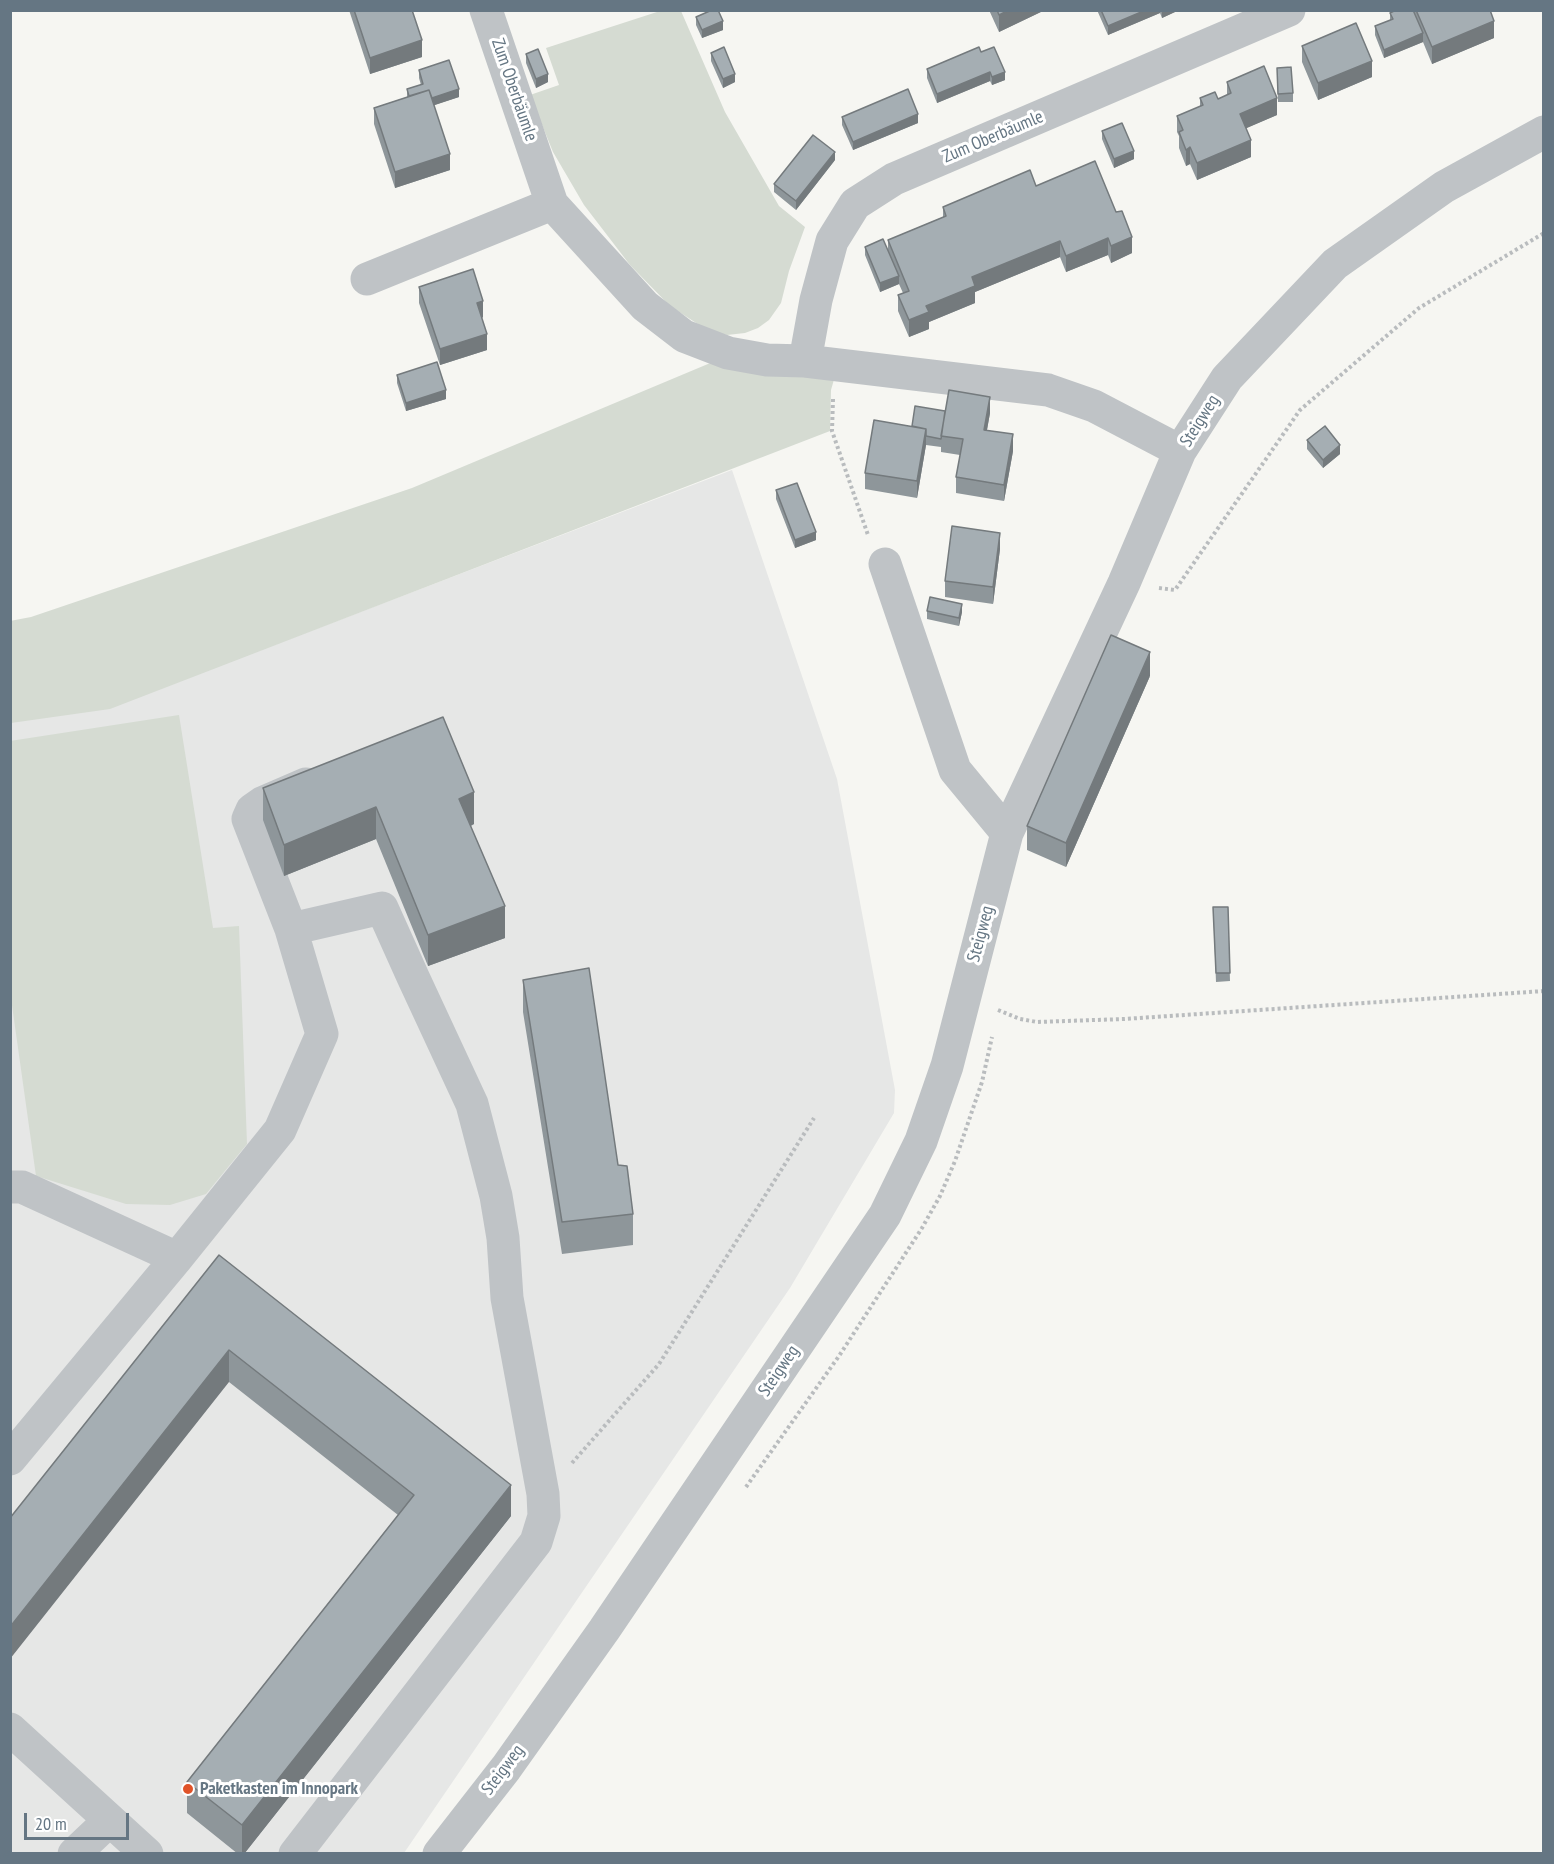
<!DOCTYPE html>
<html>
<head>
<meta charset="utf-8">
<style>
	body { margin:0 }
	#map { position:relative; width:1554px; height:1864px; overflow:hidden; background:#f6f6f2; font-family:"PT Sans Narrow",sans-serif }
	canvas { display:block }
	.frame { position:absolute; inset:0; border:12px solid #657683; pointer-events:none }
	.scale { position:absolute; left:24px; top:1813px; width:105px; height:27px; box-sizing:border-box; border:3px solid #657683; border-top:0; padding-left:8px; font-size:18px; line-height:21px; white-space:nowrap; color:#657683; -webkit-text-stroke:4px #fff; paint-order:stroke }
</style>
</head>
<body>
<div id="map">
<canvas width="1554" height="1864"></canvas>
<div class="frame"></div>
<div class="scale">20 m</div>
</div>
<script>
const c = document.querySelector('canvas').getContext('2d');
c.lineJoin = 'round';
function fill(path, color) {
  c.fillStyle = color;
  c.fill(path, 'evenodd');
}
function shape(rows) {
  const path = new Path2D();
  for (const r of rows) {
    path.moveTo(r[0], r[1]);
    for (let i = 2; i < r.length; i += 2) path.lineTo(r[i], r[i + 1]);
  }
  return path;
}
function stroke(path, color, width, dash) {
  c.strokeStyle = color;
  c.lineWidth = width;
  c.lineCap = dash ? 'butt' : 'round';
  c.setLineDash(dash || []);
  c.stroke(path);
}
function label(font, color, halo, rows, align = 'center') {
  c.font = font + ' "PT Sans Narrow",sans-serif';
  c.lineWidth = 6;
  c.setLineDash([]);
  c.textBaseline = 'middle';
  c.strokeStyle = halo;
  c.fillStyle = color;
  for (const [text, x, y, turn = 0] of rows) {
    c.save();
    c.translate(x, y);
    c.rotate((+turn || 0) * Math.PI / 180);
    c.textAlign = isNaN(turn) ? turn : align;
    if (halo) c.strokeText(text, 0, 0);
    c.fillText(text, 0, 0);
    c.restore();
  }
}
fill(shape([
	[732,470,837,779,895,1090,894,1113,790,1288,404,1853,11,1853,10,722,109,708]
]), '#e6e7e6');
fill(shape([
	[660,11,681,11,725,112,779,206,805,227,789,271,781,303,769,320,758,328,745,333,727,335,707,330,670,306,630,265,584,205,553,152,530,95,559,85,546,48],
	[727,356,837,369,831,390,830,431,110,709,11,723,10,621,31,617,412,488],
	[179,715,213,928,239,926,247,1144,206,1194,170,1205,126,1204,36,1176,10,991,10,741]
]), '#d5dbd2');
stroke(shape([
	[833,399,832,431,868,535],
	[1159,588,1175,590,1300,410,1419,308,1544,233],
	[998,1010,1020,1019,1037,1022,1124,1019,1544,991],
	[572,1463,659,1364,814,1118],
	[746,1487,839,1356,922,1228,940,1196,955,1161,982,1082,992,1037]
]), '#b9bcbe', 4, [3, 3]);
stroke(shape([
	[486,10,552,204,645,306,684,336,728,353,767,360,805,361,1048,390,1094,406,1180,451],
	[367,279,552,204],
	[805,361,816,300,832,241,855,204,894,179,1289,10],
	[885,564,955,770,1007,833],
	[291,929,248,819,252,810,262,803,306,784],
	[10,1187,22,1187,177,1258,280,1130,322,1034,291,929,382,908,413,977,472,1104,496,1196,503,1238,507,1298,543,1494,544,1516,536,1542,295,1854],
	[10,1459,177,1258],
	[10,1729,147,1854],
	[74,1854,110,1820],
	[439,1854,506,1768,604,1630,885,1215,921,1141,947,1066,1007,833,1124,583,1180,451,1227,378,1335,264,1444,187,1544,132]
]), '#bfc3c6', 33);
fill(shape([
	[349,10,412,10,422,57,370,74],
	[989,10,1045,10,999,32],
	[1097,10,1175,10,1175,12,1162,18,1160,13,1108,35],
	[1396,10,1490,10,1494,38,1432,64,1423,42,1384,58,1375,35,1375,26,1390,20,1390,13],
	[696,17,723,30,702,38,696,25],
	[1302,46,1372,77,1318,100,1302,62],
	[981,52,1005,80,992,85,990,81,937,103,927,78,927,69],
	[711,53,735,82,723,88,711,61],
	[526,54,548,82,536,88,526,63],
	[1277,68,1293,93,1293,102,1278,102],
	[419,70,459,97,434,105,450,170,395,188,374,124,374,108,407,97,407,89,421,85,419,78],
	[1227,82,1277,115,1246,128,1251,157,1197,180,1190,164,1186,166,1179,148,1179,136,1177,132,1177,116,1200,107,1200,98,1218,99,1227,95],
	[842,117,918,123,853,150,842,125],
	[1102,131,1134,159,1114,168,1102,139],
	[835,160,796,210,774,192,774,184],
	[1036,186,1132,253,1111,263,1108,255,1066,272,1060,257,975,292,975,303,929,322,929,329,909,337,898,311,898,295,903,293,899,284,880,292,865,255,865,247,888,249,888,240,943,217,943,207],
	[419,287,483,317,482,318,487,350,440,365,419,303],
	[397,375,446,399,406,411,397,383],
	[945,411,990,413,987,430,1013,451,1004,501,956,493,956,477,960,455,941,452,941,447,926,445,917,498,865,489,865,473],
	[1307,440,1340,454,1323,468,1307,449],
	[776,490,816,540,795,548,776,499],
	[1000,549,993,604,945,597,945,581],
	[927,611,962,612,959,626,927,619],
	[1150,676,1066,867,1027,850,1027,826],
	[263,788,474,824,471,826,505,938,428,966,376,839,284,876,263,820],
	[1213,907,1228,907,1230,981,1216,982],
	[523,980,618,1165,633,1214,633,1245,562,1254,523,1012],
	[219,1255,511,1516,244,1854,238,1854,187,1813,187,1782,398,1515,229,1382]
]), '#8e969a');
fill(shape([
	[1009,10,1045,10,999,32,999,15],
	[1146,10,1160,10,1160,13,1108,35,1108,26],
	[1162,10,1175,10,1175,12,1162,18],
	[723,21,723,30,702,38,702,30],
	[1494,21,1494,38,1432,64,1432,47],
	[1423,33,1423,42,1384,58,1384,50],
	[422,40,422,57,370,74,370,58],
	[1372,61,1372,77,1318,100,1318,83],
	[990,72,990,81,937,103,937,94],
	[1005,72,1005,80,992,85,992,77],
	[548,74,548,82,536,88,536,79],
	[735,74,735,82,723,88,723,79],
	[459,89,459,97,411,113,411,104],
	[1277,98,1277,115,1240,131,1240,114],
	[918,114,918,123,853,150,853,142],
	[1251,140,1251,157,1197,180,1197,163],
	[1190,147,1190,164,1186,166,1186,150],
	[1134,151,1134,159,1114,168,1114,159],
	[835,152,835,160,796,210,796,201],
	[450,154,450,170,395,188,395,172],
	[1132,237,1132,253,1111,263,1111,246],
	[1108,238,1108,255,1066,272,1066,256],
	[1060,241,1060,257,975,292,975,303,929,322,929,329,909,337,909,320,926,306,972,277],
	[899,276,899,284,880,292,880,283],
	[483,301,483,317,477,320,477,303],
	[487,334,487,350,440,365,440,349],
	[446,390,446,399,406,411,406,403],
	[990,397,990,413,984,446,984,430],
	[926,429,926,445,917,498,917,481],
	[1013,434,1013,451,1004,501,1004,485],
	[1340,445,1340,454,1323,468,1323,460],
	[816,532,816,540,795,548,795,540],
	[1000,533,1000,549,993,604,993,587],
	[962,604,962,612,959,626,959,618],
	[1150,652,1150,676,1066,867,1066,843],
	[474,792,474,824,459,830,459,799],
	[376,807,376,839,284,876,284,845],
	[505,906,505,938,428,966,428,935],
	[229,1350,229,1382,10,1659,10,1627],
	[511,1485,511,1516,244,1854,242,1854,242,1825]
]), '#747a7d');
const building = shape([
	[354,10,412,10,422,40,370,58,354,10],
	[712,10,718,10,723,21,702,30,696,17,712,10],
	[997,10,1009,10,999,15,997,10],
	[1101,10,1146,10,1108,26,1101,10],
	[1396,10,1413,10,1423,33,1384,50,1375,26,1393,19,1390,13,1396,10],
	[1416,10,1490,10,1494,21,1432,47,1416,10],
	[1356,23,1372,61,1318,83,1302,46,1356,23],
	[724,47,735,74,723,79,711,53,724,47],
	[979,47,981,52,994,47,1005,72,992,77,990,72,937,94,927,69,979,47],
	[538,49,548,74,536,79,526,54,538,49],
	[449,60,459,89,432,98,429,90,409,96,407,89,423,84,419,70,449,60],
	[1264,66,1277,98,1240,114,1251,140,1197,163,1190,147,1186,150,1179,132,1183,130,1177,116,1203,105,1200,98,1215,92,1218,99,1231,93,1227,82,1264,66],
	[1291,67,1293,93,1278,94,1277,68,1291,67],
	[908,89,918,114,853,142,842,117,908,89],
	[429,90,450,154,395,172,374,108,429,90],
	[1122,123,1134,151,1114,159,1102,131,1122,123],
	[813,135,835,152,796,201,774,184,813,135],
	[1095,161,1116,212,1122,211,1132,237,1111,246,1108,238,1066,256,1060,241,972,277,975,286,926,306,929,312,909,320,898,295,909,291,888,240,946,216,943,207,1030,170,1036,186,1095,161],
	[883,239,899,276,880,283,865,247,883,239],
	[473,269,483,301,477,303,487,334,440,349,419,287,473,269],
	[437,362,446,390,406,403,397,375,437,362],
	[949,390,990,397,984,430,1013,434,1004,485,956,477,963,439,941,436,949,390],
	[915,406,945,411,941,439,926,436,926,429,912,426,915,406],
	[874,420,926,429,917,481,865,473,874,420],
	[1325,426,1340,445,1323,460,1307,440,1325,426],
	[797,483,816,532,795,540,776,490,797,483],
	[952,526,1000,533,993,587,945,581,952,526],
	[930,597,962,604,959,618,927,611,930,597],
	[1111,635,1150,652,1066,843,1027,826,1111,635],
	[443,717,474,792,459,799,505,906,428,935,376,807,284,845,263,788,443,717],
	[1213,907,1228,907,1230,973,1216,973,1213,907],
	[589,968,618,1165,627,1166,633,1214,562,1222,523,980,589,968],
	[219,1255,511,1485,242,1825,187,1782,414,1495,229,1350,10,1627,10,1518,219,1255]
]);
fill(building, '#a5aeb3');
stroke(building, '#747a7d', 1.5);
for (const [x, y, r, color] of [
	[188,1789,6,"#e05329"]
]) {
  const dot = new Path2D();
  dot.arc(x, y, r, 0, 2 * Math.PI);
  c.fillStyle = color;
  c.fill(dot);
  stroke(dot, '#fff', 2);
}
label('18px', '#657683', '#fff', [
	["Zum Oberbäumle",514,90,71],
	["Zum Oberbäumle",993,137,-23],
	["Steigweg",1200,421,-58],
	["Steigweg",981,934,-75],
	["Steigweg",779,1371,-56],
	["Steigweg",503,1770,-53]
]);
label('bold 18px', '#657683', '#fff', [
	["Paketkasten im Innopark",200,1789]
], 'left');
</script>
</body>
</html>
